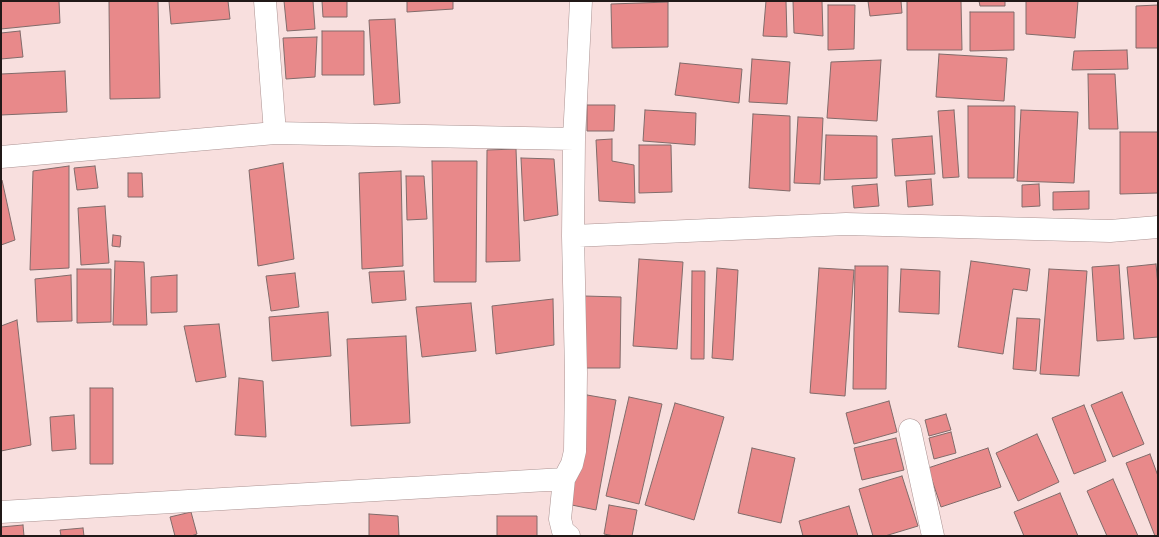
<!DOCTYPE html>
<html>
<head>
<meta charset="utf-8">
<style>
	body { margin:0 }
	#map { position:relative; width:1159px; height:537px; overflow:hidden; background:#f8dfde; font-family:"Fira Sans Condensed",sans-serif }
	canvas { display:block }
	.frame { position:absolute; inset:0; border:2px solid #211918; pointer-events:none }
</style>
</head>
<body>
<div id="map">
<canvas width="1159" height="537"></canvas>
<div class="frame"></div>
</div>
<script>
const c = document.querySelector('canvas').getContext('2d');
c.lineJoin = 'round';
function fill(path, color) {
  c.fillStyle = color;
  c.fill(path, 'evenodd');
}
function shape(rows) {
  const path = new Path2D();
  for (const r of rows) {
    path.moveTo(r[0], r[1]);
    for (let i = 2; i < r.length; i += 2) path.lineTo(r[i], r[i + 1]);
  }
  return path;
}
function stroke(path, color, width, dash) {
  c.strokeStyle = color;
  c.lineWidth = width;
  c.lineCap = dash ? 'butt' : 'round';
  c.setLineDash(dash || []);
  c.stroke(path);
}
const building = shape([
	[1,1,59,1,60,23,1,29,1,1],
	[109,1,158,1,160,98,110,99,109,1],
	[169,1,228,1,230,19,171,24,169,1],
	[284,1,313,1,315,29,287,31,284,1],
	[322,1,347,1,347,17,323,17,322,1],
	[407,1,453,1,453,9,407,12,407,1],
	[766,1,786,1,787,37,763,36,766,1],
	[793,1,822,1,823,36,794,33,793,1],
	[868,1,901,1,902,13,870,16,868,1],
	[907,1,961,1,962,50,907,50,907,1],
	[979,1,1005,1,1005,6,980,6,979,1],
	[1026,1,1078,1,1075,38,1026,34,1026,1],
	[668,2,668,47,612,48,611,4,668,2],
	[828,5,855,5,854,49,828,50,828,5],
	[1158,5,1158,48,1136,48,1136,6,1158,5],
	[970,12,1014,12,1014,50,970,51,970,12],
	[395,19,400,103,374,105,369,20,395,19],
	[20,31,23,57,1,59,1,33,20,31],
	[322,31,364,31,364,75,322,75,322,31],
	[317,37,315,77,286,79,283,38,317,37],
	[1127,50,1128,69,1072,70,1074,51,1127,50],
	[939,54,1007,58,1004,101,936,97,939,54],
	[752,59,790,62,787,104,749,102,752,59],
	[881,60,877,121,827,118,831,62,881,60],
	[680,63,742,69,739,103,675,95,680,63],
	[65,71,67,112,1,115,1,74,65,71],
	[1088,74,1115,74,1118,129,1089,129,1088,74],
	[587,105,615,105,614,131,587,131,587,105],
	[968,106,1015,106,1014,178,968,178,968,106],
	[645,110,696,113,695,145,643,141,645,110],
	[954,110,959,177,943,178,938,111,954,110],
	[1021,110,1078,112,1074,183,1017,181,1021,110],
	[753,114,790,116,790,191,749,188,753,114],
	[798,117,823,118,820,184,794,183,798,117],
	[1120,132,1158,132,1158,193,1120,194,1120,132],
	[826,135,877,136,877,178,824,180,826,135],
	[932,136,935,174,895,176,892,139,932,136],
	[612,139,612,161,634,165,635,203,599,201,596,140,612,139],
	[639,145,671,145,672,192,639,193,639,145],
	[516,149,520,261,486,262,487,150,516,149],
	[521,158,554,159,558,215,524,221,521,158],
	[432,161,477,161,476,282,434,282,432,161],
	[283,163,294,259,258,266,249,170,283,163],
	[69,166,69,268,30,270,33,171,69,166],
	[95,166,98,188,77,190,74,168,95,166],
	[401,171,403,266,362,269,359,173,401,171],
	[128,173,142,173,143,197,128,197,128,173],
	[406,176,424,176,427,219,407,220,406,176],
	[931,179,933,205,908,207,906,181,931,179],
	[1,180,2,180,15,240,1,245,1,180],
	[877,184,879,206,854,208,852,186,877,184],
	[1039,184,1040,206,1022,207,1022,185,1039,184],
	[1089,191,1089,209,1053,210,1053,192,1089,191],
	[105,206,109,263,81,265,78,208,105,206],
	[113,235,121,236,120,247,112,246,113,235],
	[639,259,683,262,677,349,633,346,639,259],
	[115,261,144,262,147,325,113,325,115,261],
	[971,261,1030,269,1027,291,1013,289,1003,354,958,347,971,261],
	[1156,264,1158,286,1158,337,1134,339,1127,267,1156,264],
	[1119,265,1124,339,1097,341,1092,267,1119,265],
	[855,266,888,266,886,389,853,389,855,266],
	[717,268,738,270,733,360,712,358,717,268],
	[819,268,854,270,845,396,810,393,819,268],
	[77,269,111,269,111,322,77,323,77,269],
	[901,269,940,271,939,314,899,312,901,269],
	[1049,269,1087,271,1079,376,1040,374,1049,269],
	[404,271,406,300,372,303,369,272,404,271],
	[692,271,705,271,704,359,691,359,692,271],
	[295,273,299,307,271,311,266,276,295,273],
	[71,275,72,321,37,322,35,279,71,275],
	[177,275,177,312,151,313,151,277,177,275],
	[584,296,621,297,620,368,583,368,584,296],
	[553,299,554,345,496,354,492,306,553,299],
	[471,303,476,351,422,357,416,307,471,303],
	[328,312,331,356,272,361,269,317,328,312],
	[1017,318,1040,319,1036,371,1013,369,1017,318],
	[17,320,31,445,1,451,1,326,17,320],
	[219,324,226,377,196,382,184,326,219,324],
	[406,336,410,423,351,426,347,339,406,336],
	[239,378,263,381,266,437,235,435,239,378],
	[90,388,113,388,113,464,90,464,90,388],
	[1122,392,1144,444,1113,457,1091,405,1122,392],
	[587,395,616,400,596,510,567,504,587,395],
	[629,397,662,404,639,504,606,496,629,397],
	[889,401,897,432,854,444,846,413,889,401],
	[675,403,724,417,694,520,645,505,675,403],
	[1084,405,1106,461,1074,474,1052,418,1084,405],
	[946,414,951,430,929,436,925,420,946,414],
	[74,415,76,449,52,451,50,417,74,415],
	[951,432,956,453,934,459,929,438,951,432],
	[1037,434,1059,482,1018,501,996,453,1037,434],
	[896,438,904,470,862,480,854,448,896,438],
	[752,448,795,458,781,523,738,513,752,448],
	[988,448,1001,487,941,507,928,468,988,448],
	[1150,454,1158,476,1158,536,1155,536,1126,463,1150,454],
	[902,476,918,526,885,536,873,536,859,489,902,476],
	[1113,479,1138,536,1107,536,1087,491,1113,479],
	[1060,493,1078,536,1024,536,1014,512,1060,493],
	[609,505,637,510,632,536,614,536,604,534,609,505],
	[849,506,858,536,803,536,799,521,849,506],
	[191,512,197,534,191,536,175,536,170,517,191,512],
	[369,514,398,516,399,536,369,536,369,514],
	[497,516,537,516,537,536,497,536,497,516],
	[23,525,24,536,1,536,1,527,23,525],
	[83,528,84,536,61,536,60,530,83,528]
]);
fill(building, '#e8898a');
stroke(building, '#816b6a', 1);
const minor = shape([
	[265,1,275,133],
	[1,157,275,133,574,139],
	[573,236,846,224,1110,231,1158,227],
	[910,430,933,536],
	[1,512,564,479],
	[569,536,563,531,560,519,564,479,572,464,575,451,576,373,573,236,574,139,581,1]
]);
stroke(minor, '#ab9392', 23);
stroke(minor, '#fff', 22);
</script>
</body>
</html>
